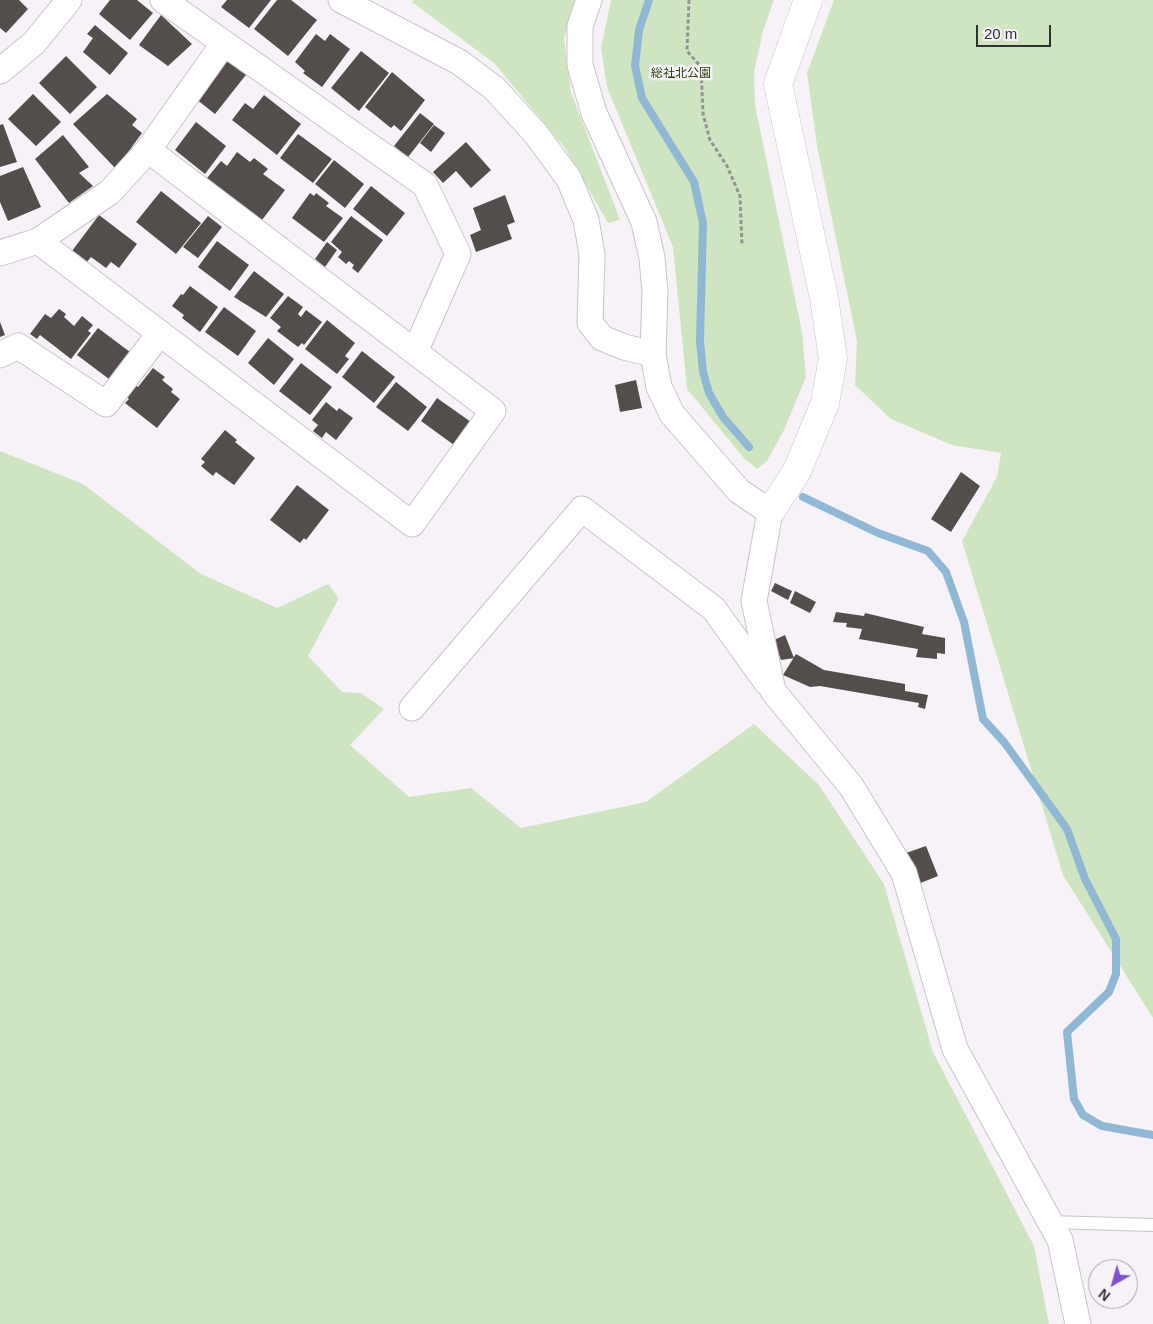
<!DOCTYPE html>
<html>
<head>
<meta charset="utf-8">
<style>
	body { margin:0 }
	#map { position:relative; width:1153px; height:1324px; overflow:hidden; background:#f6f2f7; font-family:Arial,sans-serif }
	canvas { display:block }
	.north { position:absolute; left:1088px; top:1259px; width:50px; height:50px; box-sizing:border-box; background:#f6f2f7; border:1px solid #a7a4a8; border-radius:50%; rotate:218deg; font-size:14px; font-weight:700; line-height:20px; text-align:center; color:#313032 }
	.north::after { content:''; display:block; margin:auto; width:18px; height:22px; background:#7e53cc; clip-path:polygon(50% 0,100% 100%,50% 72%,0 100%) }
	.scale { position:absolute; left:976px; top:25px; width:75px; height:22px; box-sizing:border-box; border:2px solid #313032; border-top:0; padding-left:6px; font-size:15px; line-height:18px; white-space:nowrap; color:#313032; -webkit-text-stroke:4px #f6f2f7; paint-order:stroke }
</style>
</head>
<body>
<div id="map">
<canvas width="1153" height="1324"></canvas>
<div class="north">N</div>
<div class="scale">20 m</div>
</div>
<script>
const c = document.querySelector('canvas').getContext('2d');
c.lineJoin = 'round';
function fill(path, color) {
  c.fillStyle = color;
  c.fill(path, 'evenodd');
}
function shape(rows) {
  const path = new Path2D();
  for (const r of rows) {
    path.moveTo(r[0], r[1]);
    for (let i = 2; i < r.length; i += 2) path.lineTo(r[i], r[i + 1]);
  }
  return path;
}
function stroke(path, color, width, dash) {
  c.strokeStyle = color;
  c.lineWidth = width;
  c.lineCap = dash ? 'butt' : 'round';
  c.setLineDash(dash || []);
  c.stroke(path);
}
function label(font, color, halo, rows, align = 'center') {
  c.font = font + ' Arial,"Noto Sans JP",sans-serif';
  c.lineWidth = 5;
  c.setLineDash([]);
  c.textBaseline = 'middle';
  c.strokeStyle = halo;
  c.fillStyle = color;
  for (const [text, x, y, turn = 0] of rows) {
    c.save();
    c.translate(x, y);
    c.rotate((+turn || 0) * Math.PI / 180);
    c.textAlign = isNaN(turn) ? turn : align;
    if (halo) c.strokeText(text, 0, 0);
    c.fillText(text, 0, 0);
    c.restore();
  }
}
fill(shape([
	[413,0,575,0,564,39,571,92,620,220,608,223,565,148,494,63,412,2],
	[611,0,774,0,763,31,754,72,755,105,802,332,806,377,784,430,767,461,757,469,744,458,687,389,673,247,607,87,601,48],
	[834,0,1153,0,1153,1018,1063,875,962,541,997,477,1001,453,952,445,891,419,855,385,857,341,817,146,807,73],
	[0,451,83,484,201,574,277,608,328,584,339,598,308,656,342,692,361,693,384,709,350,745,409,797,471,788,521,828,646,802,754,724,819,785,884,884,933,1052,1034,1246,1049,1324,0,1324]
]), '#cfe5c1');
stroke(shape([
	[649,0,639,30,635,66,642,98,694,182,703,223,700,341,703,372,709,393,723,417,749,447],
	[803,497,878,533,928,551,946,572,964,622,983,719,1004,742,1067,829,1085,879,1116,939,1116,974,1109,992,1067,1032,1074,1099,1083,1115,1102,1126,1153,1135]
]), '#90b7d3', 8);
fill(shape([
	[0,0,19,0,28,9,6,33,0,28],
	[110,0,137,0,153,13,130,40,99,14],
	[227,0,271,0,249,28,221,7],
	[277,0,291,0,317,20,288,56,254,29],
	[161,15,192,44,168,66,139,45],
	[95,25,128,53,110,75,83,52,93,38,87,34],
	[316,34,325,41,330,34,350,49,322,87,303,73,305,71,295,62],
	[361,51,389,73,359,111,331,88],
	[66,56,97,87,70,114,39,83],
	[236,60,249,71,215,114,196,99,224,63],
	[392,72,425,100,401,131,394,125,391,128,365,107],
	[33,94,61,122,36,146,8,119],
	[107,94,137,119,132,125,142,133,116,169,73,124],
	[264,95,301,124,277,155,232,120,245,103,253,109],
	[420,113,434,124,408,157,394,146],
	[196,122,226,146,205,174,175,150],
	[3,124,17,162,0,167,0,125],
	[434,125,445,133,431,152,420,143],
	[298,134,332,159,313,183,280,158],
	[63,135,89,167,79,173,93,186,69,203,35,159],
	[466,142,491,170,471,188,456,171,443,183,433,172],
	[237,152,250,162,254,158,268,169,263,174,285,190,262,220,207,178,221,161,227,166],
	[334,160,364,184,345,208,315,184],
	[23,167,41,207,8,221,0,202,0,176],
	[371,186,405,213,387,236,353,209],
	[161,191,201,223,176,254,136,222],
	[310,193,314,196,316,193,329,203,326,206,343,218,324,242,292,218],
	[505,195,515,222,507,225,512,239,476,252,470,235,481,230,473,208],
	[99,215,137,244,119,268,111,262,106,268,91,257,86,263,72,251],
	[208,216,222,227,198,258,183,247],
	[351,216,383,240,358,273,352,268,354,265,349,261,346,264,338,257,342,252,331,242],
	[217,241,249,265,230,291,198,267],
	[327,242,337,250,325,267,315,259],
	[254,271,284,294,266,317,234,297],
	[190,286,218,307,200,332,182,318,184,315,172,306,181,294,183,295],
	[288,296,303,307,298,314,301,317,306,310,322,322,304,345,302,343,298,347,277,331,281,327,270,318],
	[224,307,256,331,238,356,205,332],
	[59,309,66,314,64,317,74,326,82,316,93,325,88,331,91,333,71,359,40,335,37,339,30,334,45,314,51,318],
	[327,320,355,343,345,356,349,359,337,374,305,349],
	[0,322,5,335,0,337],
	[98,328,134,355,113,382,77,355],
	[268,338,294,359,274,385,248,363],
	[362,351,395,377,374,403,342,377],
	[301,363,332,387,310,415,279,391],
	[153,368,165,377,162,380,173,389,171,392,180,399,157,428,125,403,129,399,124,395,133,384,138,387],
	[636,380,642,408,620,412,615,385],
	[396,382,427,407,408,431,376,407],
	[437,398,471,422,454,445,421,421],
	[326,402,337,411,339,408,353,418,336,440,326,432,322,438,313,431,318,425,312,420],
	[225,430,237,440,235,442,255,458,234,485,216,472,213,476,201,466,205,462,201,459],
	[961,472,980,486,951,532,931,519],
	[297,485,329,510,306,540,304,538,300,543,270,520],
	[775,583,792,591,788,600,771,591],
	[795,591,816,602,810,613,790,603],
	[836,612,864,616,865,613,924,627,922,634,945,638,945,654,937,653,937,659,916,657,918,649,859,639,862,629,846,627,847,623,833,622],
	[785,635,794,658,781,660,774,640],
	[796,654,824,670,905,684,905,691,928,695,925,709,918,707,919,703,820,686,810,687,783,675],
	[926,846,938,876,918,884,906,853]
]), '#534d4c');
const lane = shape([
	[1050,1222,1153,1225]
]);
const street = shape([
	[163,0,425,185,458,254,415,352],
	[341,0,459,62,494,88,536,134,569,179,586,220,592,254,590,323,602,338,624,347,653,354],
	[589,0,580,26,580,65,594,113,644,222,652,258,655,292,653,354,659,387,672,414,739,491,770,512,754,601,773,691,851,786,904,873,955,1049,1060,1240,1078,1324],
	[0,71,34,43,69,0],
	[38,241,412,524,493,411,148,150],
	[0,253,38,241,110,192,148,150,224,43],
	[0,355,18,346,106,404,160,333],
	[412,708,582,509,714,609,767,683]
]);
const secondary = shape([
	[770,512,797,471,825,403,833,358,824,298,778,84,808,0]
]);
stroke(lane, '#c9c4ca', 14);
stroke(street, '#c9c4ca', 27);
stroke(secondary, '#c9c4ca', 29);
stroke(shape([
	[689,0,687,51,701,67,703,114,710,140,727,166,740,196,742,246]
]), '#969397', 3, [4, 2.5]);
stroke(lane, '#fff', 12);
stroke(street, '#fff', 25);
stroke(secondary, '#fff', 28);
label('12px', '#1f3b02', '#f6f2f7', [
	["総社北公園",681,74]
]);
</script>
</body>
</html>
